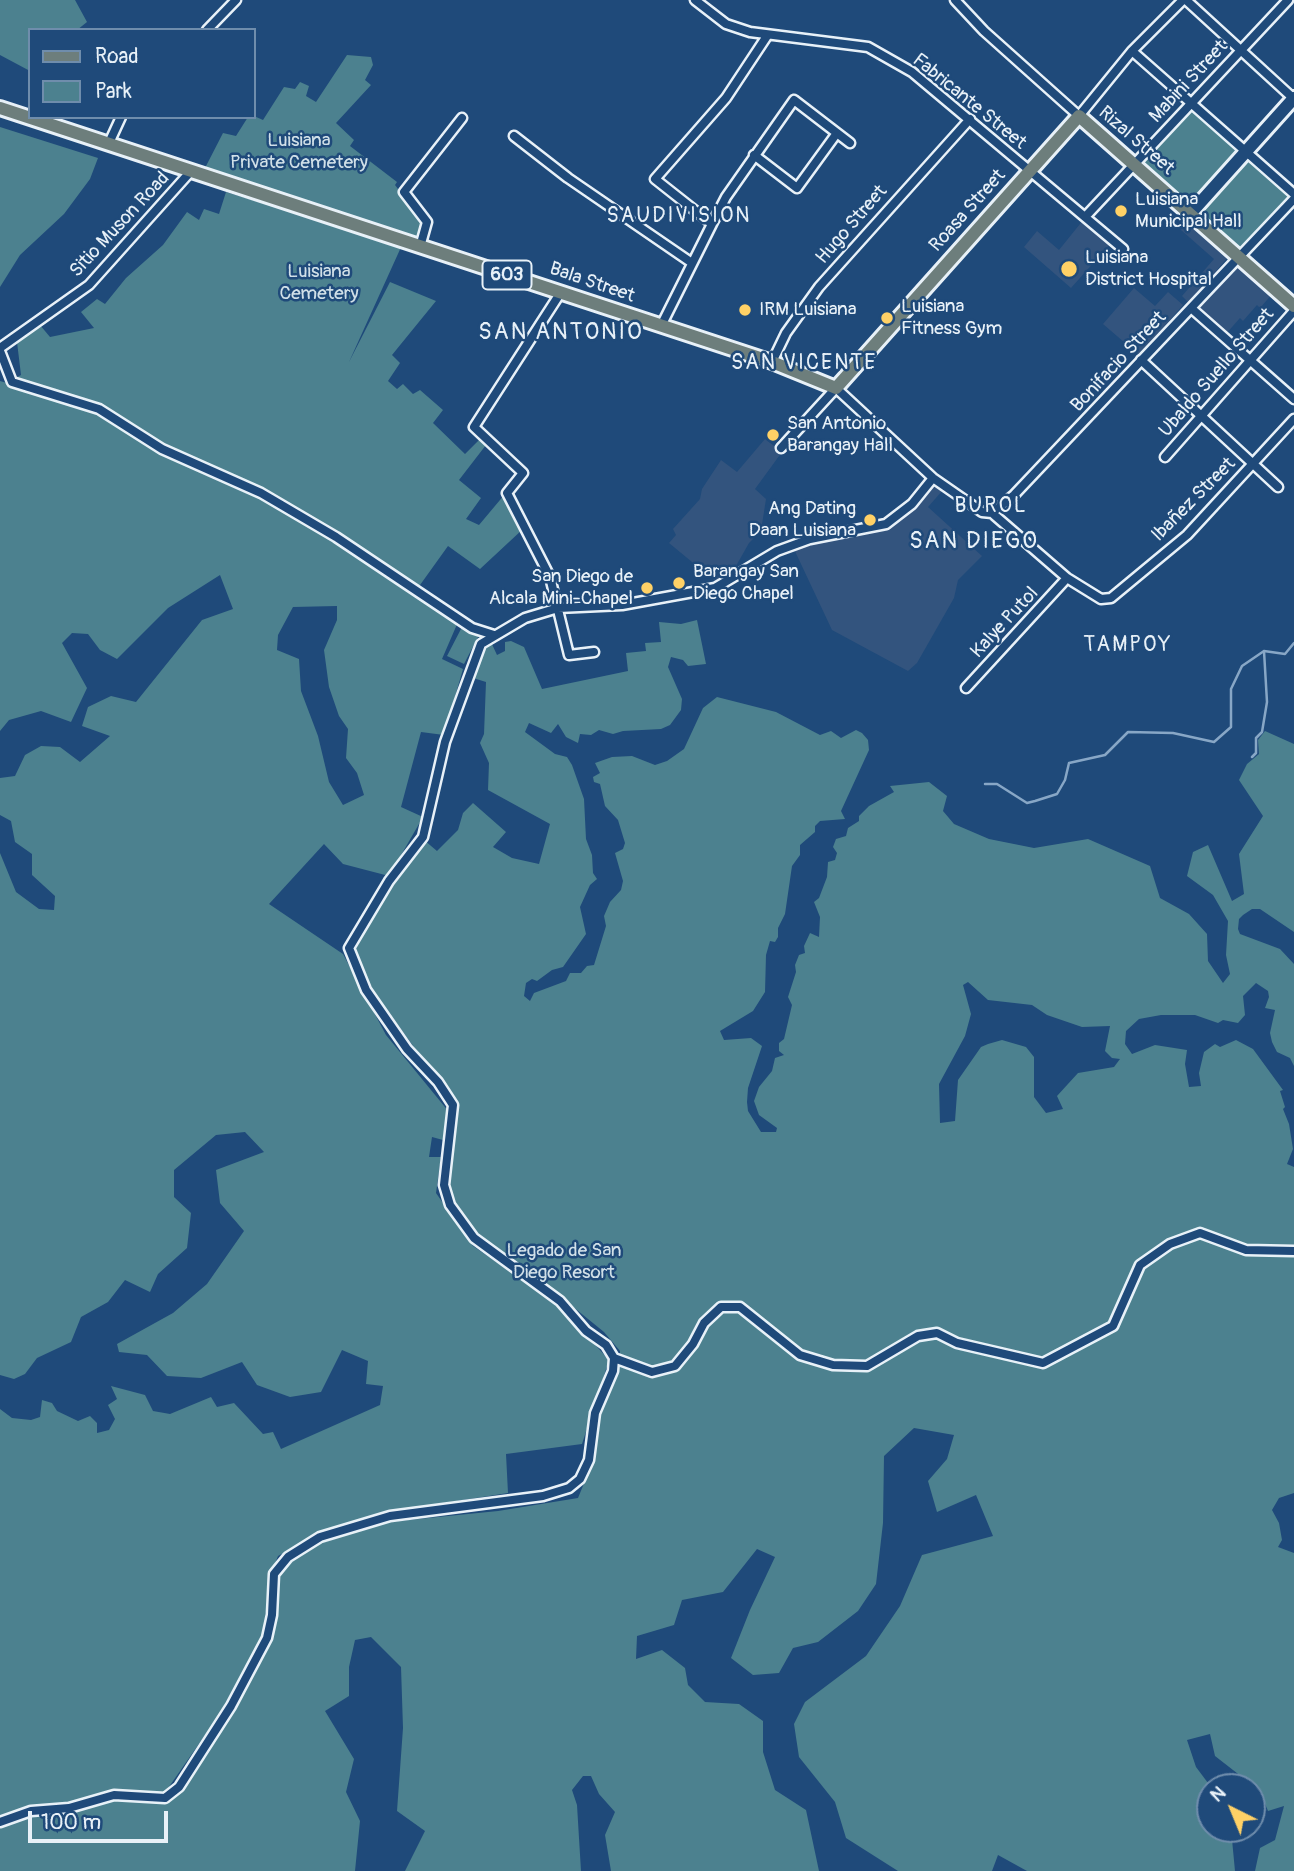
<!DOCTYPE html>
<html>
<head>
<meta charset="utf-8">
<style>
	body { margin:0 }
	#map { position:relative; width:1294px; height:1871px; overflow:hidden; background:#1f4a7a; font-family:Pangolin,sans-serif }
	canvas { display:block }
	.legend { position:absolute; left:28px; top:28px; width:228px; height:91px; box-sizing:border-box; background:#1f4a7a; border:2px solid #6f8dac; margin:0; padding:9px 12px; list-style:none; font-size:21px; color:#e8f1f8 }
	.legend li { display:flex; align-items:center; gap:14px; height:35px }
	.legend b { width:35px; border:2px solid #6f8dac }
	.north { position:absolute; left:1196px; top:1773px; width:70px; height:70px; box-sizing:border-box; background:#1f4a7a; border:2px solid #6f8dac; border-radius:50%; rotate:317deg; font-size:19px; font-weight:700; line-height:28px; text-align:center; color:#e8f1f8 }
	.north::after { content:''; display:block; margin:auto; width:24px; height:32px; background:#ffd166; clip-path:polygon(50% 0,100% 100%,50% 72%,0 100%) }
	.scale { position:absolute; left:28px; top:1811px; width:140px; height:32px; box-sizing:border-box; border:4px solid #e8f1f8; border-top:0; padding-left:9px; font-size:21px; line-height:24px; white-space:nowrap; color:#e8f1f8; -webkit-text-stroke:5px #1f4a7a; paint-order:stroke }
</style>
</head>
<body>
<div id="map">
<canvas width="1294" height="1871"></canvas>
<ul class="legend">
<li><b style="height:9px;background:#6d7e7c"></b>Road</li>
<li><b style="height:19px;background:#4c818f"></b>Park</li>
</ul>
<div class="north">N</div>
<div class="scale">100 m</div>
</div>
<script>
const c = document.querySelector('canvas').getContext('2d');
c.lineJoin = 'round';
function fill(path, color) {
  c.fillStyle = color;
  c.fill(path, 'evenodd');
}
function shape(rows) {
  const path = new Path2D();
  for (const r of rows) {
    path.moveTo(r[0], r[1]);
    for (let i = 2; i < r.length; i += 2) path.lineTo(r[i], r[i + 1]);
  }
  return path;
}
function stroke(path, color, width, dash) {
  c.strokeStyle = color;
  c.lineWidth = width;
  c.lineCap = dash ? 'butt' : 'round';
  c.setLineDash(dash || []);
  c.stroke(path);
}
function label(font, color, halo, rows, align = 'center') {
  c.font = font + ' Pangolin,sans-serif';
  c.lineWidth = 5;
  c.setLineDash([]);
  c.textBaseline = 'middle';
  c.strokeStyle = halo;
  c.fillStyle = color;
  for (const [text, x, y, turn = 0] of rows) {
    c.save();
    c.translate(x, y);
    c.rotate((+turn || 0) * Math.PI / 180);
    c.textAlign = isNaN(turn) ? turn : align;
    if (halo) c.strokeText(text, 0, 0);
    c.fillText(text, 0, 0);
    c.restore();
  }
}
fill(shape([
	[1084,219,1112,242,1071,288,1024,247,1037,231,1059,250],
	[1187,222,1228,257,1189,303,1182,296,1214,259,1181,230],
	[1239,261,1274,292,1260,308,1257,305,1243,321,1240,318,1225,335,1196,309],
	[1134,288,1155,306,1168,292,1183,305,1139,355,1103,324],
	[765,439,782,452,755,489,766,499,761,531,749,543,736,566,715,581,669,543,676,535,673,529,700,499,702,489,721,460,737,472],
	[933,480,943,490,928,507,982,556,958,580,954,598,917,663,908,671,832,630,793,547,818,538,886,527]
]), '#33547e');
fill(shape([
	[0,0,75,0,87,22,77,30,30,30,30,71,0,55],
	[347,55,371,57,373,65,365,80,371,85,336,123,354,140,350,146,397,182,395,185,423,222,418,240,204,170,223,133,236,136,248,117,254,116,263,120,284,87,295,89,300,82,309,86,306,96,316,102],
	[1192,111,1292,196,1239,251,1141,166],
	[0,127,98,158,90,179,64,214,20,255,0,287],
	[226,192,402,245,349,362,390,282,436,301,392,355,400,363,388,381,397,389,403,384,413,394,420,390,443,410,433,423,465,454,479,440,486,445,459,480,481,498,466,519,479,525,505,494,523,529,480,569,448,546,415,592,458,622,442,659,463,669,444,735,421,732,401,807,423,817,389,876,343,864,324,844,269,904,343,954,386,1035,449,1112,443,1140,432,1137,429,1157,441,1157,436,1193,473,1246,559,1305,609,1360,582,1444,506,1454,508,1493,380,1513,318,1533,278,1556,269,1579,264,1633,219,1715,164,1794,111,1790,65,1804,13,1812,0,1818,0,1409,12,1418,31,1420,40,1417,42,1400,52,1403,57,1411,78,1421,90,1416,97,1423,97,1433,109,1430,115,1419,108,1405,117,1399,111,1386,145,1395,153,1411,170,1414,211,1397,217,1407,234,1403,263,1434,273,1432,281,1449,380,1405,383,1386,366,1384,368,1361,342,1350,321,1392,290,1397,257,1385,242,1362,201,1378,167,1376,147,1355,119,1352,117,1344,173,1313,207,1284,244,1231,220,1203,216,1170,264,1152,245,1132,216,1135,174,1170,174,1197,191,1213,187,1248,158,1274,150,1292,125,1280,108,1302,81,1317,71,1342,37,1358,25,1374,14,1379,0,1375,0,853,16,892,39,909,54,910,55,896,32,875,32,854,15,842,11,821,0,815,0,778,15,776,25,755,41,746,60,747,80,762,110,736,82,726,88,707,111,696,136,702,202,620,233,609,220,575,168,608,117,659,100,650,88,634,72,633,62,643,87,688,71,722,41,711,9,720,0,731,0,381,7,383,21,375,17,342,40,325,50,337,94,328,81,312,97,299,105,304,126,278,163,245,187,212,199,220,204,209,219,214],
	[337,606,337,620,324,650,329,687,339,716,348,729,346,758,357,773,364,795,343,805,329,782,318,736,301,691,299,659,277,650,278,635,293,607],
	[697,620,706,664,688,666,683,660,671,657,668,667,682,699,681,710,670,725,661,729,623,731,613,734,599,730,591,735,580,734,578,743,566,737,558,724,551,733,529,723,525,732,555,754,567,757,572,765,584,799,586,839,592,855,593,873,597,879,590,885,580,907,586,934,563,967,552,970,537,981,532,979,526,983,524,996,530,1001,534,993,566,981,570,973,581,973,587,966,594,965,606,926,604,916,610,902,621,890,623,881,615,853,623,849,625,843,618,820,605,806,600,784,594,782,593,777,600,773,595,763,612,757,632,756,655,765,667,761,684,749,703,708,717,697,776,712,820,735,831,731,841,738,856,730,862,733,868,740,869,750,841,811,845,819,820,821,815,826,815,832,800,845,800,855,792,866,785,914,778,928,778,937,775,942,770,941,766,955,765,992,753,1011,720,1031,724,1040,751,1038,762,1046,748,1088,747,1102,748,1111,761,1132,776,1132,777,1128,759,1115,754,1101,759,1087,772,1071,775,1058,784,1055,779,1051,779,1043,784,1039,792,1005,788,997,796,972,795,965,799,955,805,953,804,946,810,933,819,937,820,917,814,902,819,898,827,877,828,862,835,860,837,853,833,847,836,839,846,836,848,828,859,821,859,816,869,806,894,792,890,786,929,782,947,796,943,811,954,824,989,839,1034,848,1088,839,1150,866,1160,898,1189,914,1207,934,1208,961,1223,983,1230,974,1226,955,1228,921,1213,895,1187,876,1193,852,1208,845,1232,901,1244,894,1239,854,1263,816,1239,780,1247,764,1259,754,1258,740,1265,731,1294,744,1294,932,1260,909,1252,909,1243,915,1239,919,1238,929,1240,934,1280,949,1294,964,1294,1066,1290,1058,1277,1052,1272,1042,1270,1033,1275,1010,1265,1008,1269,997,1268,991,1256,983,1243,996,1245,1015,1238,1023,1223,1020,1218,1023,1195,1015,1161,1015,1139,1019,1126,1031,1125,1044,1132,1054,1155,1045,1187,1050,1185,1064,1189,1087,1201,1086,1199,1073,1204,1052,1215,1044,1220,1047,1236,1040,1253,1049,1283,1090,1280,1091,1285,1107,1283,1109,1289,1124,1293,1149,1287,1164,1294,1167,1294,1493,1279,1498,1272,1510,1279,1523,1282,1540,1278,1547,1294,1553,1294,1871,1255,1871,1260,1848,1275,1840,1284,1806,1268,1811,1260,1791,1215,1756,1210,1734,1187,1740,1196,1767,1211,1787,1210,1829,1231,1829,1235,1871,1027,1871,998,1855,992,1871,898,1871,846,1838,835,1802,799,1757,794,1724,805,1702,866,1656,900,1606,922,1555,993,1536,976,1495,937,1512,928,1481,947,1459,954,1435,914,1428,884,1456,883,1523,876,1584,858,1611,818,1642,793,1648,779,1673,753,1675,731,1658,750,1610,775,1557,757,1549,723,1592,682,1600,674,1625,637,1636,636,1659,662,1650,685,1668,688,1685,705,1702,739,1704,763,1721,763,1752,775,1790,806,1810,819,1871,611,1871,605,1835,615,1812,599,1794,591,1776,583,1776,572,1790,577,1805,581,1871,405,1871,425,1831,397,1811,403,1728,401,1667,371,1637,355,1640,349,1667,349,1696,325,1711,354,1759,346,1792,360,1821,355,1871,0,1871,0,1828,22,1819,114,1798,165,1802,180,1793,209,1752,270,1642,276,1612,276,1583,281,1571,293,1558,321,1543,388,1522,498,1511,578,1498,594,1459,599,1418,620,1366,620,1351,604,1332,572,1306,498,1252,470,1228,456,1209,447,1183,455,1103,375,994,354,952,381,903,424,840,437,851,458,830,463,813,473,803,506,832,493,847,512,858,539,864,550,824,488,790,489,763,480,743,484,734,486,682,470,677,482,646,490,640,497,655,505,651,505,642,511,641,524,647,542,689,628,671,626,653,646,651,645,643,661,642,659,622,681,624],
	[968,982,988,1000,1032,1005,1047,1015,1082,1027,1110,1026,1105,1051,1112,1058,1120,1059,1114,1067,1078,1073,1057,1096,1063,1109,1046,1113,1034,1097,1034,1057,1026,1047,1002,1040,988,1044,981,1047,958,1080,955,1121,940,1123,939,1084,965,1036,971,1014,963,985],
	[462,627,479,635,464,664,447,656]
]), '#4c818f');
stroke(shape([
	[1252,757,1256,753,1256,738,1262,732,1267,702,1264,651,1285,654,1294,643],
	[985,784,997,784,1027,803,1035,801,1057,794,1065,780,1069,763,1105,755,1128,732,1173,733,1214,742,1231,727,1231,689,1242,666,1264,651]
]), '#88a7c6', 2.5);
const street = shape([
	[695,0,726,24,750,32,868,47,912,72,1123,249],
	[955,0,984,31,1079,116,1132,51,1183,0],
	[1186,0,1294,99],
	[207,30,236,0],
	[1132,51,1294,194],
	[514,136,568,178,692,263],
	[109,143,121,117],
	[754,155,797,188,837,133],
	[1085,217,1288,0],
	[712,224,726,197,794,100,850,143],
	[420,247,427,222,404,192,462,118],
	[561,292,474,427,523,473,507,493,550,577,569,655,594,652],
	[1191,308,1294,399],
	[661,326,712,224,655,179,726,98,767,36],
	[0,348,89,285,192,170],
	[0,351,12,382,99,409,162,449,261,493,336,537,472,628,494,635],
	[1141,360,1278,487],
	[772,362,786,333,819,287,970,119],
	[781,448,836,388,933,478,982,512,992,513,1067,578,1101,599,1111,598,1187,535,1294,419],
	[1165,457,1294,311],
	[992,513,1014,495,1294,199],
	[966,688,1067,578],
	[614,1358,652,1372,675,1366,693,1344,704,1323,721,1307,740,1307,800,1355,833,1365,867,1366,918,1336,937,1333,957,1343,1043,1363,1113,1326,1140,1265,1170,1244,1200,1233,1246,1250,1294,1251],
	[0,1822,31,1811,69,1808,114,1795,165,1798,179,1787,231,1706,267,1638,272,1615,274,1574,288,1557,320,1537,390,1516,543,1496,569,1488,580,1479,589,1460,595,1413,613,1371,614,1358,606,1345,586,1331,560,1301,474,1238,450,1205,444,1185,453,1105,438,1082,407,1049,366,990,349,948,389,881,423,837,445,742,481,644,525,618,558,608,622,605,715,588,777,551,810,539,886,524,912,504,933,478]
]);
const secondary = shape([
	[1190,214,1294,98]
]);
const primary = shape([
	[0,108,772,362,836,388,1079,116,1294,306]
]);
stroke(street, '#e8f1f8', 13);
stroke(secondary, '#e8f1f8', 18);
stroke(primary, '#e8f1f8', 18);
stroke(street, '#1f4a7a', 8);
stroke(secondary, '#1f4a7a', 12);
stroke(primary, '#6d7e7c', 12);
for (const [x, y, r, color] of [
	[1121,211,7,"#ffd166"],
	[1069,269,9,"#ffd166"],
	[745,310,7,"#ffd166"],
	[887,318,7,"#ffd166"],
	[773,435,7,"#ffd166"],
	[870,520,7,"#ffd166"],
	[679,583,7,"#ffd166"],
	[647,588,7,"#ffd166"]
]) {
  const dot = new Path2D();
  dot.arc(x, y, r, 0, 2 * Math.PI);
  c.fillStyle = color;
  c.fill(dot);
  stroke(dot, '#1f4a7a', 2.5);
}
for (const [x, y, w] of [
	[507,275,49]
]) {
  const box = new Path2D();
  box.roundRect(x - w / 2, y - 14.5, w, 29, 5);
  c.fillStyle = '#1f4a7a';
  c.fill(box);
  stroke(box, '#e8f1f8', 2);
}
label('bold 18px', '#e8f1f8', null, [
	["603",507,275]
]);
label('19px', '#e8f1f8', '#1f4a7a', [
	["Mabini Street",1189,82,-47],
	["Fabricante Street",969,102,39],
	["Rizal Street",1136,141,41],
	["Roasa Street",968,211,-48],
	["Sitio Muson Road",120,225,-47],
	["Hugo Street",852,225,-49],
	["Bala Street",592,283,19],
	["Bonifacio Street",1119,362,-47],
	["Ubaldo Suello Street",1217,373,-49],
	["Ibañez Street",1194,500,-45],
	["Kalye Putol",1005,623,-47]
]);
label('19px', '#d1e0e8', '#1f4a7a', [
	["Luisiana",299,141],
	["Private Cemetery",299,163],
	["Luisiana",319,272],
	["Cemetery",319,294],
	["Legado de San",564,1251],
	["Diego Resort",564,1273]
]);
label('19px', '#e8f1f8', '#1f4a7a', [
	["Luisiana",1135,200],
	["Municipal Hall",1135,222],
	["Luisiana",1085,258],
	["District Hospital",1085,280],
	["Luisiana",901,307],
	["Fitness Gym",901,329],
	["IRM Luisiana",759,310],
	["San Antonio",787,424],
	["Barangay Hall",787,446],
	["Ang Dating",856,509,"right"],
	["Daan Luisiana",856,531,"right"],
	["Barangay San",693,572],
	["Diego Chapel",693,594],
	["San Diego de",633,577,"right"],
	["Alcala Mini-Chapel",633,599,"right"]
], 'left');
c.letterSpacing = '2px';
label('21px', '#e8f1f8', '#1f4a7a', [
	["SAUDIVISION",679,217],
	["SAN VICENTE",804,364],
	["BUROL",991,507],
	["TAMPOY",1128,646]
]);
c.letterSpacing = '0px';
c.letterSpacing = '2px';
label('23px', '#e8f1f8', '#1f4a7a', [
	["SAN ANTONIO",561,333],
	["SAN DIEGO",974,542]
]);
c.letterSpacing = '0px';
</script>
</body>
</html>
